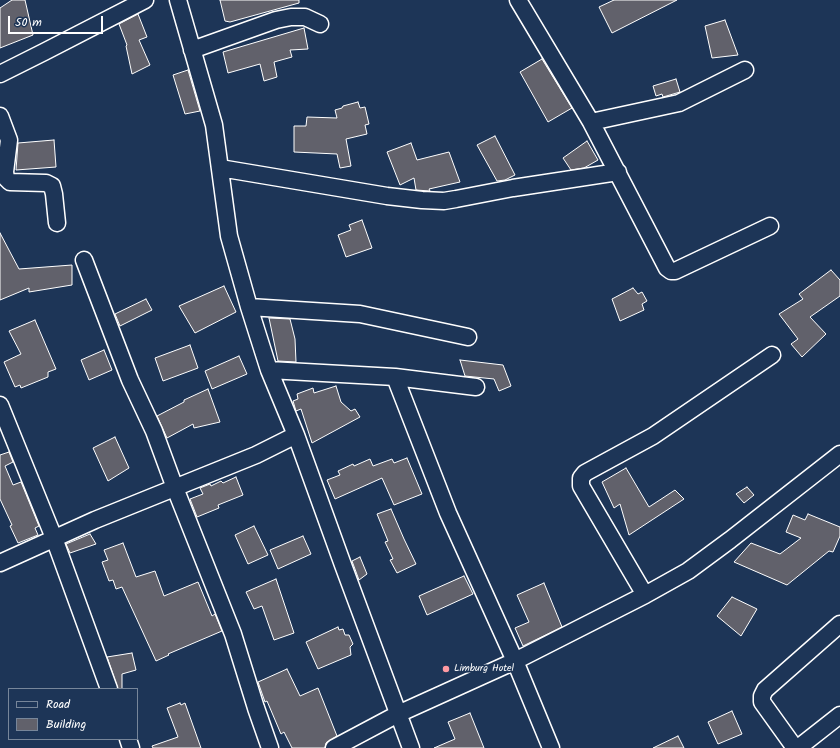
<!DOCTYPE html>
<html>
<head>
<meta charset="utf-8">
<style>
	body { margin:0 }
	#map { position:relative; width:840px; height:748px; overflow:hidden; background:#1d3557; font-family:Kalam,sans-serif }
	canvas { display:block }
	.legend { position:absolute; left:8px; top:688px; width:130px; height:52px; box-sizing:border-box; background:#1d3557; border:1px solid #77869a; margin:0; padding:5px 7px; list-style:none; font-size:12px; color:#fff }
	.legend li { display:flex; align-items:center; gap:8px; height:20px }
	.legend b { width:20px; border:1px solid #77869a }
	.scale { position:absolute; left:8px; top:16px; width:95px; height:18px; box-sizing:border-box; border:2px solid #fff; border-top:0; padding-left:5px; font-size:12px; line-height:14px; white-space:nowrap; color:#fff; -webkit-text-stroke:3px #1d3557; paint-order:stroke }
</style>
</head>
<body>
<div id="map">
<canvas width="840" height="748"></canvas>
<ul class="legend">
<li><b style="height:5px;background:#1d3557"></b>Road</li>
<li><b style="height:11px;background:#61616b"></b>Building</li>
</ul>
<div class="scale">50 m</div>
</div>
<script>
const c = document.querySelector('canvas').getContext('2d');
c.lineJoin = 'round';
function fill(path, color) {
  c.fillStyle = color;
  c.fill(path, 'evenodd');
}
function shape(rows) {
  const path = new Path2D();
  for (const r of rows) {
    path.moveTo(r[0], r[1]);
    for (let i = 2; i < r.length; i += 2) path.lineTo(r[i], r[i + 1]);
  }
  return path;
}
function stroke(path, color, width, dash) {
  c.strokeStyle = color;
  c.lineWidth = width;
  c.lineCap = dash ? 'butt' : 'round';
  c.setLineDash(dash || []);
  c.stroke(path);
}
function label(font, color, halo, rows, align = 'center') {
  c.font = font + ' Kalam,sans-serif';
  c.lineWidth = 3.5;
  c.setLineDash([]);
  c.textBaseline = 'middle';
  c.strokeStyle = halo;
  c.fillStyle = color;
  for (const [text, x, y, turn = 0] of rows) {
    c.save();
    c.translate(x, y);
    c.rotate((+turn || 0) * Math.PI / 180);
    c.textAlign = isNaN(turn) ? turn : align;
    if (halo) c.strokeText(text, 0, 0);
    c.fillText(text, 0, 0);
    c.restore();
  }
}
const building = shape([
	[12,0,25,0,33,35,0,48,0,8,12,0],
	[220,0,299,0,299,3,230,22,225,21,220,0],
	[614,0,677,0,612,33,599,7,614,0],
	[138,14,147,37,139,40,150,65,132,74,126,46,127,45,119,24,138,14],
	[725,20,738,55,712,58,705,26,725,20],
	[304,28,308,49,290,50,292,57,274,62,277,77,264,81,260,64,228,73,223,52,304,28],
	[542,59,572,108,548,122,520,72,542,59],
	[188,70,200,111,185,114,173,75,188,70],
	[676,79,680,92,663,97,662,94,656,96,653,86,676,79],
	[358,102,360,108,365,107,369,124,365,125,367,134,346,139,351,166,340,168,337,154,294,152,294,126,306,126,307,117,337,118,335,110,342,108,343,106,358,102],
	[495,136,515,175,505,180,497,181,477,145,495,136],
	[54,140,56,167,16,170,18,143,54,140],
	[587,141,598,160,584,168,571,170,563,158,587,141],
	[411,143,417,160,449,152,460,182,429,189,430,191,416,190,414,178,400,185,387,152,411,143],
	[362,220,372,248,346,257,338,235,351,230,349,225,362,220],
	[0,233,19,269,72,265,72,285,29,292,29,288,0,300,0,233],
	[831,270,840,280,840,296,810,317,826,334,802,357,791,344,798,339,779,314,803,299,799,294,831,270],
	[224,286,236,312,195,333,179,306,224,286],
	[633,288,638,294,642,292,647,301,642,304,644,310,620,321,612,299,633,288],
	[146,299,152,310,120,326,115,314,146,299],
	[269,318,290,319,295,339,296,362,278,361,269,318],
	[35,320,56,369,48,372,48,377,21,388,20,385,15,387,4,362,21,354,9,331,35,320],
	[190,345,198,368,163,381,155,358,190,345],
	[104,350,112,370,89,380,81,360,104,350],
	[239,356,247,374,212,389,205,371,239,356],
	[460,360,503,365,511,386,499,391,494,379,465,376,460,360],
	[336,386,341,402,351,411,355,409,360,417,312,443,301,409,296,411,293,401,298,399,297,394,313,388,314,393,336,386],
	[208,389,220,422,194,428,193,424,167,438,157,416,184,402,184,400,208,389],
	[115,437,129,468,108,481,93,448,115,437],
	[9,452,13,462,5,466,13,485,21,482,39,526,35,528,38,535,18,543,10,526,12,525,0,499,0,455,9,452],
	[407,458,422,494,394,505,382,478,335,499,327,480,340,475,338,471,353,464,354,466,370,459,373,466,392,459,394,463,407,458],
	[626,468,649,507,675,490,684,499,629,535,620,504,614,508,602,482,626,468],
	[236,477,243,495,218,505,219,508,197,517,190,499,203,494,200,488,210,484,211,486,221,481,223,483,236,477],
	[747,487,754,495,744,503,736,494,747,487],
	[391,509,404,539,416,564,397,573,390,560,393,559,385,542,388,541,377,514,391,509],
	[808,514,840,527,840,536,833,552,829,551,787,585,734,562,751,543,780,554,801,538,786,532,793,515,805,520,808,514],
	[254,526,268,555,248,564,235,535,254,526],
	[90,534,96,544,70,553,66,544,90,534],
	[303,536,311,554,278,569,270,550,303,536],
	[123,543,136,577,155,571,164,596,198,582,212,616,215,614,222,631,168,654,169,655,156,661,122,587,116,589,113,580,109,581,102,562,108,560,104,550,123,543],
	[360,557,367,574,359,580,352,561,360,557],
	[464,576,473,594,427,615,419,596,464,576],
	[276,579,294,633,274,640,262,606,254,609,246,592,276,579],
	[544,583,562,627,523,646,515,628,529,622,517,595,544,583],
	[732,597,757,609,741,636,717,616,732,597],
	[338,627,339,630,343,629,345,635,349,635,353,644,350,647,351,655,318,669,306,642,338,627],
	[132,653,136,670,122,674,122,689,118,689,107,657,132,653],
	[287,669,300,696,318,688,337,736,326,743,325,748,292,748,284,732,281,734,267,701,265,702,258,682,287,669],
	[180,703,181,705,185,703,201,748,153,748,152,746,178,737,167,708,180,703],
	[732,711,742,734,718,744,708,722,732,711],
	[470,713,484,748,434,748,455,739,448,722,470,713],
	[678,736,684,748,653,748,678,736]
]);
fill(building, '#61616b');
stroke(building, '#fff', 1);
const minor = shape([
	[178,0,214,125,229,236,249,307,269,370,296,435,343,565,411,748],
	[518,0,591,122,667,268,671,271,675,271,770,226],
	[192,50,276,20,291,17,305,17,320,24],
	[0,74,44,52,145,0],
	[0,116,9,140,5,172,6,178,10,182,46,183,52,186,54,194,57,223],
	[591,122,679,103,745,70],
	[220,168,387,196,422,200,444,201,456,199,513,188,618,172],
	[84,260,130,380,154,431,175,488,233,634,256,708,270,748],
	[249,307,360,314,468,337],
	[269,370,395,377,476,387],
	[395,377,448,513,515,661,551,748],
	[0,405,54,538,109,689],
	[0,563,95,520,256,455,296,435],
	[645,595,581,486,581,478,585,473,653,436,772,355],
	[128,739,131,748],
	[334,748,398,714,515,661,645,595,688,571,730,540,840,454],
	[795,748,762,702,762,696,765,690,840,624],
	[798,748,840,715]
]);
stroke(minor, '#fff', 19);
stroke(minor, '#1d3557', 16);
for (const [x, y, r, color] of [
	[446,669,4,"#ff9aa2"]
]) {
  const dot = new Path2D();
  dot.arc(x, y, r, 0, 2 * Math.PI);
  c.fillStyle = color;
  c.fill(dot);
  stroke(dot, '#1d3557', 1.5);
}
label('10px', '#fff', '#1d3557', [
	["Limburg Hotel",454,669]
], 'left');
</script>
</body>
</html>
